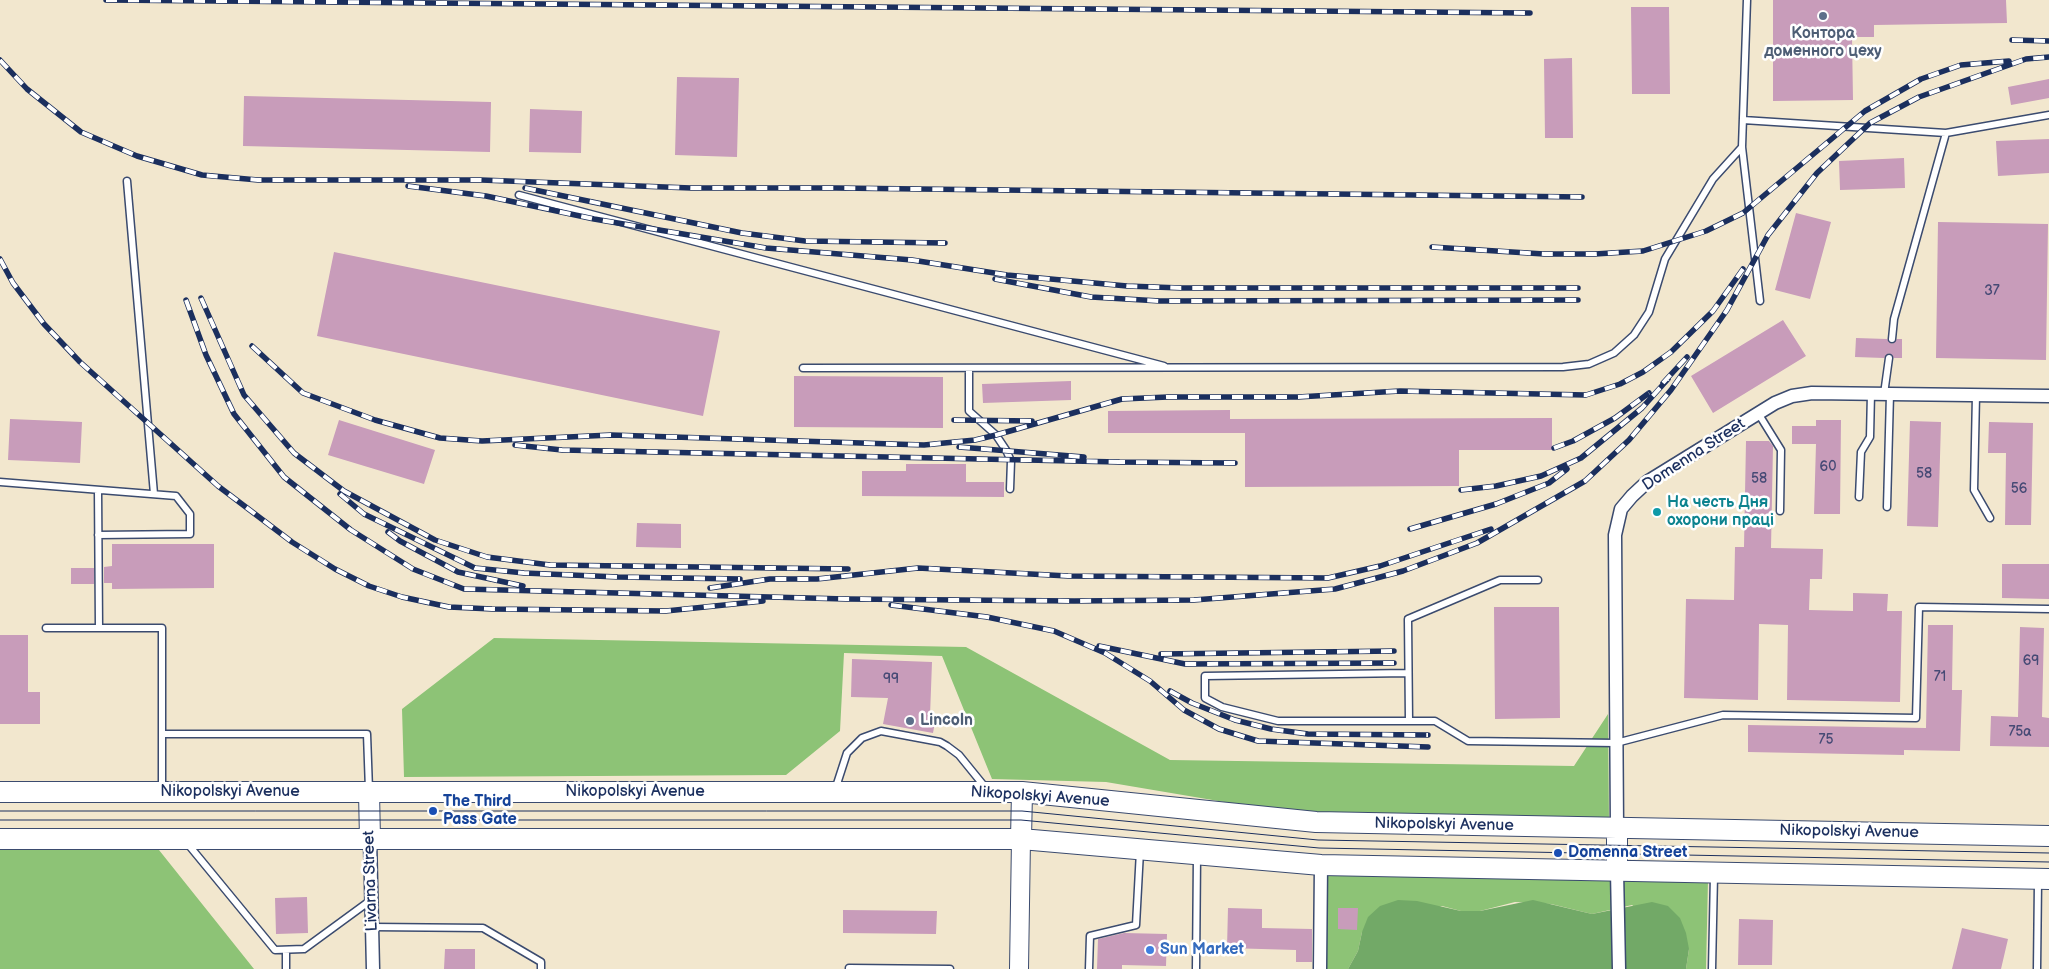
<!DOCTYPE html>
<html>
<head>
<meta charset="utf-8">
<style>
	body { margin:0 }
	canvas { display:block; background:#f2e7ce }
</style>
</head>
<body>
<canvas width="2049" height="969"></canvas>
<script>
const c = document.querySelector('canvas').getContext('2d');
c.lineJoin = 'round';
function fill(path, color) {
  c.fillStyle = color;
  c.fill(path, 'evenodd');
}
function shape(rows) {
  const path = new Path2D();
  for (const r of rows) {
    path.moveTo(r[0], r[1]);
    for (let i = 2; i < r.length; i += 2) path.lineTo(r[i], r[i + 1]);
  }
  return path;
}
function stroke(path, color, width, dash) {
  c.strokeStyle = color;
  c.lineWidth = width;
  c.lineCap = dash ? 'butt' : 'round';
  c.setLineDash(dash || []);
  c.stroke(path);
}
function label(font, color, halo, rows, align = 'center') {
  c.font = font + ' "Balsamiq Sans",sans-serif';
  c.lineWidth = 5;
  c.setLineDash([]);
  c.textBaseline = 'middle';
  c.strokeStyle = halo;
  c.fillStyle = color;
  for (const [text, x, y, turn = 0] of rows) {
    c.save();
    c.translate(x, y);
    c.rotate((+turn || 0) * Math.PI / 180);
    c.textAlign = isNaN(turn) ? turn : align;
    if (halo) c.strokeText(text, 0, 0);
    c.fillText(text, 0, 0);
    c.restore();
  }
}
fill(shape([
	[494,638,966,647,1170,760,1574,766,1608,714,1609,822,1319,818,1106,782,992,779,942,656,844,653,840,731,786,775,404,777,402,709],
	[0,845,155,845,254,969,0,969],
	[1327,872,1708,880,1706,969,1686,969,1689,949,1632,905,1592,914,1551,904,1515,902,1480,911,1461,911,1442,906,1362,932,1358,951,1348,969,1326,969]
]), '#8dc376');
fill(shape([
	[1398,900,1417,901,1461,911,1480,911,1533,900,1592,914,1652,902,1668,906,1680,918,1686,933,1689,949,1686,969,1348,969,1358,951,1362,932,1368,917,1380,906]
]), '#72a967');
fill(shape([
	[1773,0,2006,0,2007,23,1874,25,1874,37,1852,37,1853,100,1773,101],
	[1631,7,1669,7,1670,94,1632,94],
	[1572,58,1573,138,1545,138,1544,59],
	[677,77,739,78,737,157,675,155],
	[2049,79,2049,98,2011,105,2008,87],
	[244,96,491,102,490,152,243,146],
	[530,109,582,111,581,153,529,152],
	[2049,139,2049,173,1998,176,1996,141],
	[1904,158,1905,188,1840,190,1839,161],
	[1796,213,1831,222,1810,299,1775,290],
	[1938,222,2048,224,2046,360,1936,358],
	[334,252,720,331,703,416,317,336],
	[1783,320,1806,356,1713,413,1691,376],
	[1856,338,1887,339,1892,344,1897,339,1902,339,1902,358,1894,358,1889,353,1884,358,1855,357],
	[794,376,943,377,943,428,794,427],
	[1071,381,1071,400,983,403,982,384],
	[1230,410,1230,419,1552,418,1552,450,1459,450,1459,486,1245,487,1245,433,1108,433,1108,411],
	[10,419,82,422,80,463,8,460],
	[339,420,435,450,424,484,328,455],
	[1816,420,1841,420,1840,514,1814,514,1816,444,1792,444,1792,426,1816,426],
	[1910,421,1941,422,1938,527,1907,526],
	[1989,422,2033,423,2031,525,2005,525,2006,453,1988,453],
	[1746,441,1769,441,1773,446,1771,548,1823,549,1822,579,1810,579,1809,610,1853,611,1853,593,1888,594,1887,611,1902,611,1900,702,1787,700,1788,625,1759,624,1758,700,1684,698,1686,599,1734,600,1735,547,1744,547],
	[906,464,966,464,966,482,1004,482,1004,497,862,496,862,471,906,471],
	[637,523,681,524,681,548,636,547],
	[112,544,214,544,214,588,112,589,112,583,104,583,104,567,112,566],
	[2002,564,2049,564,2049,599,2002,598],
	[71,568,94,568,94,584,71,584],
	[1494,607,1559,607,1560,718,1495,719],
	[1928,625,1953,625,1952,690,1962,690,1960,751,1904,750,1904,755,1748,752,1748,725,1926,728],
	[2020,627,2044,628,2042,717,2049,718,2049,747,1990,746,1991,716,2018,717],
	[0,635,28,635,28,692,40,692,40,724,0,724],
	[852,659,932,662,930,716,936,717,933,733,883,724,888,698,851,697],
	[307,897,308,933,276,934,275,898],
	[1228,908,1262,909,1262,928,1312,929,1312,962,1296,962,1296,950,1227,948],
	[1338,908,1358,908,1357,930,1338,929],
	[843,910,937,911,936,934,843,933],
	[1739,919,1773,920,1772,965,1738,965],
	[1962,928,2008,939,2001,969,1952,969],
	[1124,933,1167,934,1166,966,1122,965,1122,969,1097,969,1098,939],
	[445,949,475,949,475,969,444,969]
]), '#c89cba');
const lane = shape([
	[1747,0,1742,147,1760,301],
	[1743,120,1946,133,2049,115],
	[127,181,154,494],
	[519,195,1164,366],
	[1892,339,1894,319,1946,133],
	[803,368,1563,367,1589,364,1614,353,1634,335,1649,312,1665,259,1713,179,1742,147],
	[969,369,969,411,996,435,1006,450,1011,461,1010,489],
	[1884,394,1889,358],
	[1976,395,1974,490,1990,518],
	[1758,413,1781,450,1780,511],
	[0,482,176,496,190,514,190,534,98,535],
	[98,490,99,628],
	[1859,497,1861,452,1870,437,1871,393],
	[1887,507,1890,394],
	[46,628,162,628,162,788],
	[1408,673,1205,676,1205,698,1222,707,1278,721,1435,721,1468,741,1616,743,1723,715,1916,718,1919,607,2049,609],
	[1409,721,1408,619,1500,580,1538,580],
	[162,734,367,734,369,790],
	[835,790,847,753,862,738,881,731,940,742,947,746,959,755,985,787],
	[187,843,275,950,304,949,371,900],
	[372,927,483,928,541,962,541,969],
	[286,950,286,969],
	[849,968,950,969],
	[1089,969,1090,936,1136,925,1140,851],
	[1196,969,1197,856],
	[1712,969,1714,875],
	[2037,969,2038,882]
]);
const street = shape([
	[1617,828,1615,535,1621,509,1632,496,1647,482,1775,403,1792,396,1812,393,2049,396],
	[370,839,373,969],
	[1617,871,1619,969],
	[1320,969,1321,865]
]);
const secondary = shape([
	[1019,969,1021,839]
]);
const primary = shape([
	[0,792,1022,792,1316,822,2049,836],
	[369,792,370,839],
	[1617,828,1617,871],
	[0,839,1021,839,1321,865,2049,879],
	[1021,839,1022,792]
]);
stroke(lane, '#3b4b6f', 9);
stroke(street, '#3b4b6f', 15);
stroke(secondary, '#3b4b6f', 20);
stroke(primary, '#3b4b6f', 22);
stroke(lane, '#fff', 6);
stroke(street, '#fff', 12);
stroke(secondary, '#fff', 18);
stroke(primary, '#fff', 20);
stroke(shape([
	[0,811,1022,811,1318,840,2049,853],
	[0,820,1021,820,1319,848,2049,862]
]), '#1b2f5e', 1);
const rail = shape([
	[106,0,1530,13],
	[2012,40,2049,41],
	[0,60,27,89,81,132,137,156,202,175,258,180,481,180,691,188,836,188,1582,197],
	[408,186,486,196,594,219,766,248,912,260,1007,275,1127,286,1181,288,1578,288],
	[525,188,742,233,805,241,945,243],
	[1432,247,1544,254,1595,254,1643,251,1706,231,1743,213,1865,111,1921,79,1961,65,2009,61],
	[0,259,13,283,44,324,80,362,218,486,292,542,335,569,369,586,402,597,449,607,492,609,666,611,763,601],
	[995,279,1091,297,1160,301,1578,300],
	[201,298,244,395,294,453,344,491,435,540,487,557,550,565,848,569],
	[186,300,206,355,234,414,284,477,351,530,413,569,464,589,846,599,1074,601,1194,600,1335,589,1403,571,1477,543,1585,481,1629,440,1671,390,1727,310,1768,235,1817,173,1870,123,1919,97,2026,59,2049,57],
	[252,346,303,393,375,420,440,438,482,441,611,435,924,445,975,440,996,435,1122,399,1168,397,1298,397,1400,391,1586,395,1620,384,1643,372,1671,352,1713,311,1743,269],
	[1663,383,1687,357],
	[954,420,1032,421],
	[515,445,562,450,1119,462],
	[959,447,1084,457],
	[1554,448,1573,441,1615,418,1649,393],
	[1114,462,1235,463],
	[1461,490,1496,486,1541,476,1581,458,1642,408,1668,379],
	[340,494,364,514,475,568,524,573,618,577,740,579],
	[1410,529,1496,504,1549,483,1567,469],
	[388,532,400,541,458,572,523,586],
	[710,588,770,579,817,579,918,568,1068,576,1328,578,1380,566,1491,529],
	[891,605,987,617,1054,631,1105,653,1150,681,1184,710,1219,729,1258,741,1428,747],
	[1099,646,1185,664,1394,663],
	[1161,654,1394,651],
	[1170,691,1192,703,1235,720,1271,729,1308,734,1428,735]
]);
stroke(rail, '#1b2f5e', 5.5);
stroke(rail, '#fff', 4, [11]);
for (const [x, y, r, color] of [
	[1823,16,5,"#5c6f8a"],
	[1657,512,5,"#0f9aa8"],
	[910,721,5,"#5c6f8a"],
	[433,811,5,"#1a4fb4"],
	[1558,853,5,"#1a4fb4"],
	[1150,950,5,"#3f7fe0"]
]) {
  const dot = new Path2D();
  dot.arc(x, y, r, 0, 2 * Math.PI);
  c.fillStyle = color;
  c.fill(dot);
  stroke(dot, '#fff', 2);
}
label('14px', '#464a75', null, [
	["37",1992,291],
	["60",1828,467],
	["58",1924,474],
	["58",1759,479],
	["56",2019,489],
	["69",2031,661],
	["71",1940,677],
	["99",891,679],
	["75а",2020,732],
	["75",1826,740]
]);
label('bold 16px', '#4e5e75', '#fff', [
	["Контора",1823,34],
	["доменного цеху",1823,52],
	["Lincoln",920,721,"left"]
]);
label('16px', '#1b2f5e', '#fff', [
	["Domenna Street",1694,455,-33],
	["Nikopolskyi Avenue",230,792],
	["Nikopolskyi Avenue",635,792],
	["Nikopolskyi Avenue",1040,797,4],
	["Nikopolskyi Avenue",1444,825,1],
	["Nikopolskyi Avenue",1849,832,1],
	["Livarna Street",371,881,-92]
]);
label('bold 16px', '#0d838f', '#fff', [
	["На честь Дня",1667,503],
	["охорони праці",1667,521]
], 'left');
label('bold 16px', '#164399', '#fff', [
	["The Third",443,802],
	["Pass Gate",443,820],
	["Domenna Street",1568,853]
], 'left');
label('bold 16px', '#366cbe', '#fff', [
	["Sun Market",1160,950]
], 'left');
</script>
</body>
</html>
